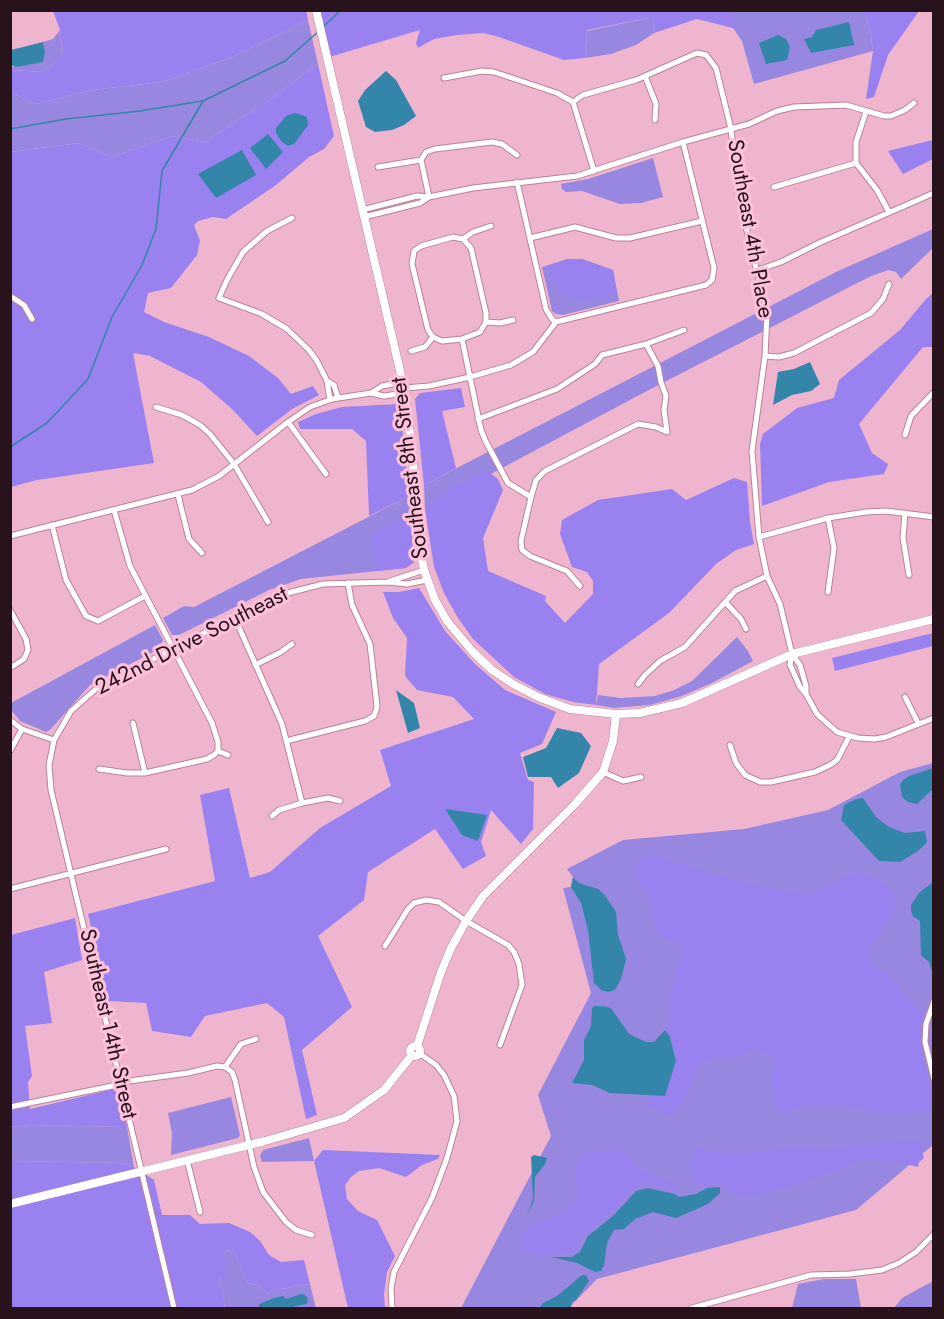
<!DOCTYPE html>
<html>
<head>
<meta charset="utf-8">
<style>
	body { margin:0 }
	#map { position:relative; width:944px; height:1319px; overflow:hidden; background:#f0b5ce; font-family:Jost,sans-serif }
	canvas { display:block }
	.frame { position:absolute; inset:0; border:12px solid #28131d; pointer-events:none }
</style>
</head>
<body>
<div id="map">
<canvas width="944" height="1319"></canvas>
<div class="frame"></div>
</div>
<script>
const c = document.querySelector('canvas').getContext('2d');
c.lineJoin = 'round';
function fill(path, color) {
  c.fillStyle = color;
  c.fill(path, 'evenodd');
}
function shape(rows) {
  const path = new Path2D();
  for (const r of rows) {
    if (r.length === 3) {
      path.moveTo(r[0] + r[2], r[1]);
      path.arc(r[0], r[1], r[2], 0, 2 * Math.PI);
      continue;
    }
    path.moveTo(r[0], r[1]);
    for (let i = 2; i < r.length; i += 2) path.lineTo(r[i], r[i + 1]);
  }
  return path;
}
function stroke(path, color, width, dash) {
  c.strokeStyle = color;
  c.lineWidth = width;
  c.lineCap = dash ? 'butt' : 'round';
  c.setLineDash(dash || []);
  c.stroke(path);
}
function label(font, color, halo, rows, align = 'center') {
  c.font = font + ' Jost,sans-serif';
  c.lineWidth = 6;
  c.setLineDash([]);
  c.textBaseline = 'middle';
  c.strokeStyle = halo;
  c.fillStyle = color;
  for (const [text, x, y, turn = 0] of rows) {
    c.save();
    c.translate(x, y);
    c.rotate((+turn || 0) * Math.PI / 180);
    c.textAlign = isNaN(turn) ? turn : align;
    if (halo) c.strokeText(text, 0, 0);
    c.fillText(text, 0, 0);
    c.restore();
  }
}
fill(shape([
	[727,11,865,11,870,28,873,51,754,84,742,41,733,28,733,15],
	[653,17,654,33,636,45,611,54,585,58,587,31],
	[308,20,318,64,272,98,205,142,173,136,112,157,78,143,11,152,11,93,37,104,92,90,162,82,230,58],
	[60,30,63,54,56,63,40,72,14,70,11,66,16,67,45,51,43,42,53,39],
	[653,158,663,197,641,203,620,204,582,191,566,192,562,189,561,184,588,179],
	[933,229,933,248,901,279,896,272,888,270,869,277,645,392,425,509,424,485,838,271],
	[568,259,582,259,613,270,619,301,563,315,556,314,552,311,542,267],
	[409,496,414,562,406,568,301,579,269,590,179,635,172,635,163,618,184,606,194,607],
	[155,625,163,640,159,649,90,685,51,729,46,732,20,721,11,710,11,703],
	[737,637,748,651,753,661,712,683,682,696,650,705,614,708,596,705,598,695,621,698,655,696,674,690,692,681],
	[933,763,933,1145,856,1210,597,1279,569,1308,461,1308,551,1136,538,1095,591,993,563,888,571,887,573,877,567,869,623,840,744,829,828,810,900,772],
	[231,1097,240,1135,238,1138,171,1155,172,1133,168,1113],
	[31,1125,127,1127,134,1167,122,1163,11,1161,11,1127],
	[309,1138,314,1161,262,1162,260,1156,263,1150],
	[227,1250,235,1253,248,1283,258,1285,268,1294,270,1291,310,1284,316,1308,224,1308,225,1302,219,1278,223,1255],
	[824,1279,856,1279,861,1308,792,1308,798,1284],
	[933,1281,933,1308,894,1308,902,1298]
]), '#9887e0');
fill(shape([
	[728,10,733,15,733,28,697,19,654,33,653,17,587,30,585,58,564,60,499,37,483,33,457,35,434,39,418,48,416,43,420,30,326,58,316,11],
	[53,11,306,10,308,20,230,58,162,82,92,90,37,104,11,93,11,66,14,70,40,72,56,63,63,53,60,30],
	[865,11,919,11,888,55,874,97,866,99,873,51,870,28],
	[318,64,334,136,324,149,309,157,276,185,226,219,213,217,198,221,194,225,200,241,197,255,171,288,148,293,144,312,164,322,209,337,249,356,278,378,291,394,313,386,319,395,292,409,257,436,232,409,201,382,150,356,133,353,154,463,37,480,11,487,11,152,78,143,112,157,173,136,205,142,272,98],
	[933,140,933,159,903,174,888,151],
	[568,259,582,259,613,270,617,293,582,300,567,295,552,284,547,266],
	[933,293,933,347,923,347,859,424,872,453,888,464,884,474,829,482,762,506,760,444,763,434,797,408,834,398,839,380,900,330,926,299],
	[461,388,465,407,442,411,456,468,424,485,415,399,420,393],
	[400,404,409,496,369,516,366,441,352,429,300,429,298,422,316,414,342,407],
	[489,472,498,479,503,490,483,538,488,571,546,596,545,601,565,623,593,594,593,581,587,572,572,567,560,534,562,520,598,500,672,489,686,500,734,478,747,482,750,522,754,544,736,550,716,564,669,613,599,664,596,705,573,702,545,694,514,677,473,639,458,618,444,593,434,567,425,509,454,485,467,482,476,474],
	[410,514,414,562,406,568,377,571,370,535],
	[419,588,445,631,475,664,505,690,556,712,542,744,520,753,528,780,534,782,533,829,521,844,491,810,481,842,486,856,463,869,435,829,368,872,364,900,318,936,352,1007,302,1050,317,1115,306,1119,284,1017,267,1003,205,1016,191,1037,152,1031,146,1003,108,1001,88,914,215,881,200,795,229,788,250,878,270,872,320,828,391,786,380,750,474,719,453,697,417,690,405,676,407,638,393,618,383,592,399,592],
	[933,633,933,646,835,671,832,658],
	[655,856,740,882,786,892,812,895,842,878,859,873,875,878,890,888,897,904,889,920,868,950,873,967,891,977,901,992,923,1015,921,1033,922,1055,933,1100,933,1110,889,1114,841,1105,808,1105,785,1112,775,1109,771,1083,774,1058,757,1047,739,1057,714,1057,699,1064,690,1089,673,1116,661,1112,648,1105,652,1096,665,1096,676,1061,670,1037,665,1030,670,1023,670,995,675,973,682,956,681,944,659,935,647,892,638,882,635,867,642,858],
	[75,918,82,960,44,972,52,1023,25,1026,32,1076,28,1082,30,1109,114,1089,120,1096,127,1127,31,1125,11,1127,11,935],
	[911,1140,919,1141,924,1158,919,1162,918,1167,894,1161,864,1159,793,1186,744,1197,728,1191,718,1182,704,1186,693,1181,690,1161,698,1147,720,1154,762,1152,796,1147,835,1150,859,1145],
	[323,1150,440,1155,438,1159,422,1165,406,1177,379,1168,359,1171,351,1177,345,1185,347,1199,358,1211,377,1220,395,1256,387,1272,384,1294,385,1308,348,1308,314,1161],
	[621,1150,638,1169,677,1185,680,1189,672,1190,647,1184,630,1190,618,1206,581,1238,577,1250,564,1253,540,1256,520,1248,522,1231,569,1208,578,1198,575,1168,583,1153],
	[11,1161,122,1163,134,1167,154,1180,162,1215,190,1215,200,1224,229,1223,250,1232,260,1241,269,1255,281,1262,304,1260,310,1284,270,1291,268,1294,258,1285,248,1283,235,1253,227,1250,223,1255,228,1276,219,1278,225,1302,224,1308,11,1308]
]), '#9981f0');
fill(shape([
	[849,22,854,45,811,53,804,39,812,37,816,30],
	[778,35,786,39,790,47,787,60,766,64,759,43],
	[43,42,45,51,43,62,16,67,11,65,11,50],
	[386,71,396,80,416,116,404,125,392,130,375,132,366,127,358,101,365,90],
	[295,113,307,117,308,125,294,144,288,146,281,141,276,133,276,128,286,116],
	[268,134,283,152,266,169,250,148],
	[242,150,256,175,216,198,198,174],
	[810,362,820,384,811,391,792,395,773,405,778,372,794,369],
	[396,690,414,703,420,728,408,733],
	[557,728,581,733,591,746,579,773,558,788,551,777,528,777,523,757,546,748],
	[933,768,933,789,917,804,908,802,902,797,900,785,902,781,909,776],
	[863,798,876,817,889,827,905,833,925,831,927,842,918,851,900,862,879,861,841,820,844,805,856,799],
	[445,809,487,815,478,841,462,835],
	[573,877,579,883,598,889,604,894,616,912,618,935,626,959,621,979,615,990,608,992,601,990,594,983,588,930,581,903,571,887],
	[933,882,933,975,929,962,921,955,920,921,913,916,911,911,911,905,919,893],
	[594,1006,603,1006,611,1008,629,1034,646,1042,654,1042,665,1030,670,1037,676,1061,665,1096,610,1093,592,1085,572,1083,584,1060,584,1040,591,1026,592,1009],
	[534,1155,547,1158,545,1164,535,1177,534,1201,527,1215,533,1199,531,1157],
	[720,1187,720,1193,708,1204,676,1218,653,1212,635,1219,624,1229,614,1230,607,1243,604,1265,601,1271,595,1272,577,1263,552,1257,572,1257,580,1252,588,1236,614,1215,636,1191,648,1188,675,1194,679,1197,696,1194,707,1188],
	[582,1275,586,1275,589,1281,576,1300,572,1302,571,1307,540,1308,543,1303,557,1296],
	[301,1294,305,1295,307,1297,308,1302,306,1304,287,1308,259,1308,259,1304,274,1298,283,1296,286,1299]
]), '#3385aa');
stroke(shape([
	[324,26,341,10],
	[10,129,66,119,140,111,202,101],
	[10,447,47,423,88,379,112,317,142,265,156,229,162,171,203,101,285,61,319,31]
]), '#3385aa', 1.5);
const street = shape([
	[645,76,656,104,655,120],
	[444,78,482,71,494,72,557,93,573,102],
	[573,102,583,95,636,80,697,53,706,55,716,68,731,129,738,194,767,313,765,356,752,451,759,537,767,576,780,604,792,654,800,665,806,686,806,694],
	[573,102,594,171],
	[866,112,856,142,856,163,877,190,889,212],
	[421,160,429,197,473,188,577,176,683,142,749,124,777,111,794,107,846,105,884,116,891,116,905,110,914,103],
	[421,160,426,152,435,149,492,142,502,144,517,155],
	[378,167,421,160],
	[517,182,546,309,552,319,556,322],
	[774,187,856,163],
	[362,210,417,196,429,197,420,203,364,217],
	[292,218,267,231,243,252,227,280,219,298,262,314,287,329,309,350,317,361,327,381],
	[530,238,575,227,616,238,630,238,702,221],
	[463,239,471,248,486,313,486,322],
	[758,270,781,262,819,243,934,193],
	[10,296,24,305,32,319],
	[556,322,706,285,712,280,714,268,683,142],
	[433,337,428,330,412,264,414,251,421,246,453,237,463,239,473,232,491,226],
	[462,339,481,430,485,440,508,483,531,497],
	[646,344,684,330],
	[411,351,425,347,433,337,442,341,462,339,480,332,486,322,500,323,513,320],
	[765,356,779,357,794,353,871,313,883,299,889,284],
	[402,382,382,386,371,393,384,396,405,393],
	[404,388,429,386,470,377,511,365,533,352,556,322],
	[330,400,327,381,334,385,338,398],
	[156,407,182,415,200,425,210,434,234,464,268,522],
	[478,419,557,389,595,364,602,355,646,344,658,366,661,382,666,396,664,410,667,432,656,427,638,424,545,471,536,480,531,497,521,541,522,550,530,556,567,571,580,586],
	[288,422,326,474],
	[905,435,911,416,934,392],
	[178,495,189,539,202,553],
	[114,510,130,566,212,723,218,742,218,751],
	[905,513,903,538,909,575],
	[52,525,66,580,86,616,98,621,145,596],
	[10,536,192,490,219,476,288,422,310,407,332,399,371,393],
	[759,537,828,518,866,512,886,511,934,517],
	[390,581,424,570],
	[828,592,834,548,828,518],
	[725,602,741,619,746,629],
	[10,610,26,639,28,650,24,659,10,668],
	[234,616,282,724,302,803],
	[792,654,790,665,800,687,806,694,817,714,837,732,858,738,875,739,886,737,934,718],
	[255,665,281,652,292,644],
	[638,684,645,675,660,661,685,647,735,591,767,576],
	[905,697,918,723],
	[10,720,22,729,54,740],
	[133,723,145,773],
	[286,741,365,721,374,716,376,711,377,706,370,644,352,605,348,583],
	[730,745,736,763,745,775,760,782,771,782,815,772,830,765,837,760,849,737],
	[10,751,22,729],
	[99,769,127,773,145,773,207,759,214,755,218,751,228,755],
	[603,772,623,781,641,777],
	[272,816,279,810,302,803,328,798,340,801],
	[10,889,166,849],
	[385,946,408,909,414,903,426,900,439,902,466,921,508,945,514,952,519,964,522,985,500,1045],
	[934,1001,926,1024,925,1042,934,1079],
	[225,1067,232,1072,235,1080,254,1167,263,1192,286,1222,296,1230,312,1235],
	[225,1067,241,1044,256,1039],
	[122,1082,188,1073,217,1066,225,1067],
	[10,1107,122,1084],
	[187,1160,200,1212],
	[174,1308,51,790,49,765,54,740,71,711,97,688,276,596,323,584,388,582,407,584,427,580],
	[392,1308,391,1288,394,1272,432,1198,447,1158,457,1121,454,1096,444,1075,436,1065,419,1053],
	[692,1308,811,1275,850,1274,882,1270,899,1263,916,1252,934,1234]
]);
const secondary = shape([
	[316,10,404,388,412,451,420,548,424,570,435,600,447,621,472,651,492,670,513,684,538,697,570,709,616,714,640,713,682,703,792,654,934,619],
	[417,1046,441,972,451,948,466,921,483,896,575,804,603,772,613,741,616,714],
	[415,1051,5],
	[10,1204,265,1141,344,1118,384,1090,412,1055]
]);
stroke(street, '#ba829b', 7);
stroke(secondary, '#ba829b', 9);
stroke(street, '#fff', 5);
stroke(secondary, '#fff', 8);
label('22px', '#28131d', '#fec1db', [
	["Southeast 4th Place",749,229,80],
	["Southeast 8th Street",411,468,-97],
	["242nd Drive Southeast",192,642,-27],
	["Southeast 14th Street",107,1024,77]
]);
</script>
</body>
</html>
